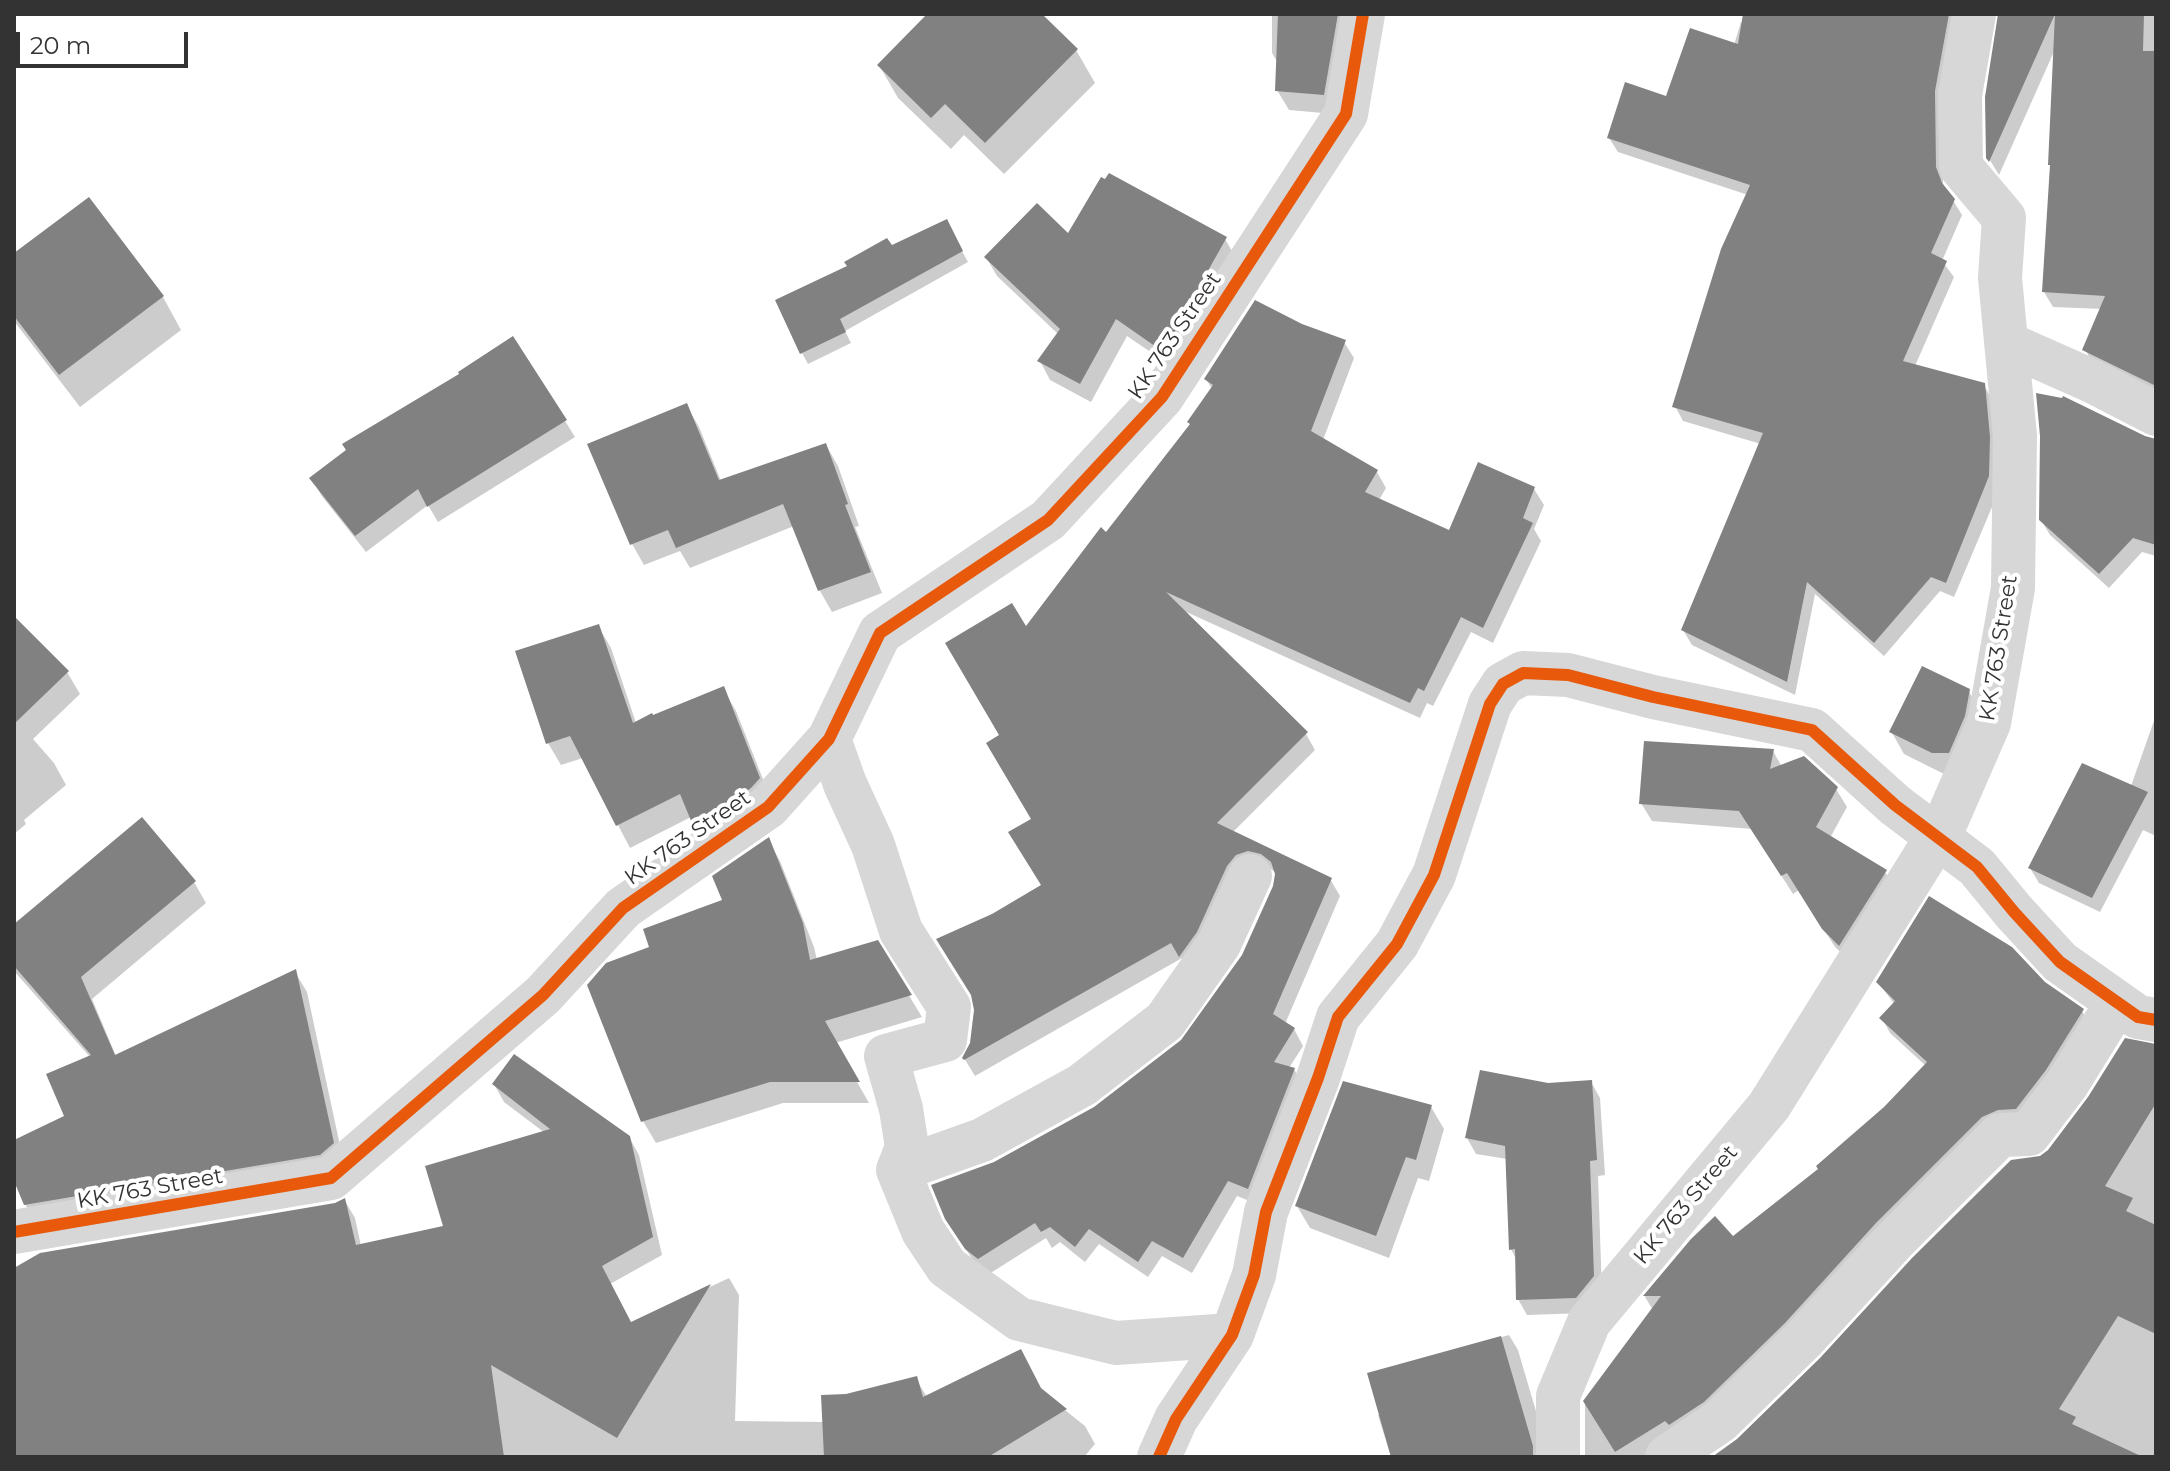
<!DOCTYPE html>
<html>
<head>
<meta charset="utf-8">
<style>
	body { margin:0 }
	#map { position:relative; width:2170px; height:1471px; overflow:hidden; background:#fff; font-family:Montserrat,sans-serif }
	canvas { display:block }
	.frame { position:absolute; inset:0; border:16px solid #333; pointer-events:none }
	.scale { position:absolute; left:16px; top:32px; width:172px; height:36px; box-sizing:border-box; border:4px solid #333; border-top:0; padding-left:10px; font-size:24px; line-height:28px; white-space:nowrap; color:#333; -webkit-text-stroke:6px #fff; paint-order:stroke }
</style>
</head>
<body>
<div id="map">
<canvas width="2170" height="1471"></canvas>
<div class="frame"></div>
<div class="scale">20 m</div>
</div>
<script>
const c = document.querySelector('canvas').getContext('2d');
c.lineJoin = 'round';
function fill(path, color) {
  c.fillStyle = color;
  c.fill(path, 'evenodd');
}
function shape(rows) {
  const path = new Path2D();
  for (const r of rows) {
    path.moveTo(r[0], r[1]);
    for (let i = 2; i < r.length; i += 2) path.lineTo(r[i], r[i + 1]);
  }
  return path;
}
function stroke(path, color, width, dash) {
  c.strokeStyle = color;
  c.lineWidth = width;
  c.lineCap = dash ? 'butt' : 'round';
  c.setLineDash(dash || []);
  c.stroke(path);
}
function label(font, color, halo, rows, align = 'center') {
  c.font = font + ' Montserrat,sans-serif';
  c.lineWidth = 8;
  c.setLineDash([]);
  c.textBaseline = 'middle';
  c.strokeStyle = halo;
  c.fillStyle = color;
  for (const [text, x, y, turn = 0] of rows) {
    c.save();
    c.translate(x, y);
    c.rotate((+turn || 0) * Math.PI / 180);
    c.textAlign = isNaN(turn) ? turn : align;
    if (halo) c.strokeText(text, 0, 0);
    c.fillText(text, 0, 0);
    c.restore();
  }
}
fill(shape([
	[930,14,1039,14,1076,50,1095,83,1004,174,964,135,951,149,898,98,879,65],
	[1272,14,1345,14,1334,114,1289,110,1277,90,1278,63,1272,53],
	[1853,14,1962,14,1943,107,1943,184,1962,215,1942,261,1954,277,1915,366,1984,385,1992,400,1997,453,1992,507,1954,597,1940,591,1884,656,1815,594,1795,695,1692,645,1683,630,1761,444,1683,421,1675,406,1748,195,1618,152,1609,138,1667,98,1734,45,1741,22,1825,50],
	[2000,14,2156,14,2156,396,2093,364,2085,349,2102,309,2053,307,2044,292,2056,47,1999,175,1988,157],
	[952,233,968,262,845,331,851,343,808,364,802,353,892,247],
	[1069,237,1225,239,1236,258,1174,368,1127,336,1091,402,1050,380,1040,361,1058,334,997,276,986,257],
	[14,256,163,297,181,330,80,407,14,321],
	[1301,326,1344,342,1354,358,1323,440,1377,472,1386,488,1379,500,1450,533,1534,489,1544,505,1534,529,1541,541,1493,643,1471,632,1433,706,1427,703,1420,718,1182,610,1306,734,1315,750,1233,832,1330,879,1340,896,1285,1024,1294,1029,1303,1046,1289,1068,1294,1069,1303,1086,1257,1204,1237,1196,1192,1273,1162,1256,1148,1277,1099,1244,1085,1262,1060,1242,1052,1248,1046,1238,989,1274,977,1266,957,1236,995,1164,1095,1109,1182,1042,1241,959,1275,887,1277,874,1271,869,1259,867,1190,972,1182,958,975,1076,964,1058,972,1044,993,915,1043,886,1034,820,1002,736,1026,630,1106,535,1191,425,1212,389,1206,379],
	[686,405,699,427,721,481,826,445,838,466,859,526,855,527,882,593,832,612,820,591,794,526,690,568,680,551,644,565,632,544],
	[565,421,575,437,438,522,428,505,366,552,321,495,312,478],
	[2144,438,2156,441,2156,556,2142,552,2109,588,2050,535,2041,520],
	[598,626,611,648,636,723,723,689,736,711,772,802,708,850,691,817,630,848,583,758,561,765,548,743],
	[14,634,67,672,80,694,33,739,54,763,66,785,24,820,26,824,14,834],
	[1968,690,1981,713,1946,775,1904,754,1891,731],
	[2156,715,2156,836,2143,830,2100,912,2039,883,2030,868,2131,786],
	[1773,751,1782,767,1836,789,1847,807,1830,838,1885,872,1896,890,1851,962,1835,947,1799,890,1793,894,1752,829,1652,821,1641,803],
	[768,840,780,861,814,947,817,960,877,943,922,1017,835,1043,869,1103,783,1103,656,1143,643,1121,652,949,724,901],
	[194,882,206,903,92,999,116,1056,295,972,307,992,344,1164,38,1225,25,1204,14,1175,14,1142,67,1117,90,1057,14,971,14,927],
	[1878,982,2044,984,2082,1011,2091,1026,2054,1085,1656,1457,1585,1457,1585,1401,1653,1310,1645,1297,1692,1240,1733,1239,1820,1169,1886,1108,1926,1066,1890,1033,1882,1018,1895,1005],
	[2156,1046,2156,1457,1715,1457,1739,1440,2041,1158],
	[1591,1082,1600,1098,1605,1175,1598,1176,1602,1293,1585,1313,1527,1315,1518,1299,1517,1261,1511,1249,1507,1159,1476,1154,1467,1138,1548,1085],
	[494,1084,629,1137,639,1155,662,1255,610,1284,631,1324,729,1278,739,1295,735,1421,824,1422,847,1396,916,1379,927,1397,1041,1391,1085,1426,1095,1444,1084,1457,31,1457,14,1429,14,1270,336,1205,345,1201,355,1218,361,1246,446,1228,545,1133,504,1102],
	[1431,1107,1444,1129,1429,1181,1418,1178,1389,1258,1310,1228,1297,1206],
	[1509,1335,1518,1350,1540,1425,1540,1457,1391,1457,1378,1415,1381,1414,1369,1374]
]), '#0003');
fill(shape([
	[927,14,1042,14,1078,49,985,143,945,104,931,118,877,65],
	[1278,14,1338,14,1324,95,1275,91],
	[1743,14,1949,14,1935,91,1936,167,1942,183,1955,199,1931,253,1947,261,1903,361,1985,383,1990,437,1989,476,1946,583,1931,577,1874,643,1807,582,1787,682,1681,630,1763,433,1672,407,1721,249,1750,185,1607,138,1625,82,1666,96,1690,28,1738,44],
	[1998,14,2055,14,1989,162,1986,158,1985,97],
	[2055,14,2144,14,2143,51,2156,51,2156,386,2082,350,2105,296,2042,292,2050,165,2048,165],
	[1109,173,1227,237,1205,276,1210,278,1162,351,1116,319,1080,384,1037,361,1060,329,984,257,1037,203,1068,233,1101,177,1105,179],
	[89,197,164,296,59,375,14,316,14,253],
	[947,219,963,251,840,319,846,332,800,354,775,300,847,266,844,262,887,238,892,245],
	[1255,300,1302,324,1346,340,1311,431,1378,470,1365,492,1449,530,1478,462,1535,487,1523,518,1533,523,1483,628,1461,617,1424,691,1418,688,1410,703,1166,592,1308,732,1217,823,1332,878,1273,1014,1295,1028,1274,1062,1295,1068,1248,1189,1228,1181,1183,1258,1152,1241,1138,1262,1089,1229,1075,1247,1050,1227,1041,1232,1035,1223,978,1259,965,1249,945,1219,931,1185,994,1162,1094,1107,1181,1040,1242,955,1273,886,1275,874,1271,862,1261,854,1248,851,1236,855,1227,866,1197,932,1179,957,1171,943,964,1060,962,1058,970,1043,974,1010,971,995,936,939,992,914,1041,885,1008,832,1031,819,986,743,999,735,945,643,1012,603,1026,626,1101,527,1106,532,1190,424,1187,422,1213,385,1204,379],
	[513,336,567,420,427,507,418,489,355,536,309,478,346,450,342,444,459,374,458,372],
	[2036,393,2062,398,2063,396,2145,436,2156,439,2156,545,2133,538,2099,574,2039,520,2040,436],
	[687,403,719,480,826,443,848,504,845,505,871,572,818,591,783,504,676,548,668,530,630,545,587,444],
	[14,616,69,671,14,724],
	[599,624,633,723,652,713,653,715,724,686,760,778,751,788,694,828,680,794,616,826,570,736,546,744,515,651],
	[1922,666,1970,689,1965,716,1949,753,1932,753,1889,732],
	[1644,741,1774,749,1770,769,1804,756,1838,787,1816,827,1887,870,1839,946,1822,929,1787,873,1781,876,1739,811,1639,804],
	[2082,763,2148,792,2092,898,2028,868],
	[142,817,196,881,81,977,115,1055,296,969,334,1143,320,1155,24,1205,14,1181,14,1140,64,1116,46,1074,91,1055,14,966,14,924],
	[769,837,803,923,810,960,878,940,912,995,825,1021,860,1082,770,1082,641,1122,587,985,606,963,649,947,643,929,722,900,712,876],
	[1929,896,2012,947,2045,982,2084,1009,2046,1070,2016,1109,1998,1110,1982,1117,1876,1223,1785,1323,1704,1402,1669,1425,1665,1421,1615,1452,1583,1401,1661,1296,1643,1296,1691,1239,1715,1216,1733,1236,1818,1169,1816,1166,1884,1107,1927,1062,1879,1018,1895,1001,1876,982],
	[2125,1038,2156,1044,2156,1103,2105,1186,2133,1198,2126,1211,2156,1225,2156,1334,2118,1316,2059,1409,2076,1417,2072,1424,2143,1457,1712,1457,1737,1439,1820,1358,1912,1258,2011,1160,2040,1156,2048,1150,2088,1097],
	[514,1054,630,1136,653,1237,602,1266,631,1322,711,1284,617,1438,491,1365,504,1457,14,1457,14,1268,40,1253,335,1203,345,1198,356,1245,443,1226,425,1166,550,1129,492,1084],
	[1480,1070,1548,1083,1592,1080,1597,1160,1590,1161,1594,1276,1576,1298,1516,1300,1515,1249,1509,1250,1505,1146,1465,1138],
	[1343,1081,1432,1105,1416,1160,1406,1157,1376,1236,1295,1206],
	[1501,1336,1533,1446,1533,1457,1391,1457,1367,1373],
	[1021,1349,1041,1388,1067,1409,988,1457,824,1457,821,1395,846,1394,917,1376,923,1397]
]), '#818181');
stroke(shape([
	[2006,343,2094,382,2156,414],
	[829,739,845,784,873,845,901,931,949,1007,945,1040,886,1056,901,1109,907,1147,898,1170],
	[14,1232,331,1178,543,995,623,908,768,807,829,739,880,633,1048,520,1162,397,1346,114,1363,14],
	[1232,1335,1116,1343,1019,1319,947,1267,923,1231,898,1170,982,1140,1082,1085,1165,1021,1219,944,1250,876],
	[1159,1457,1176,1419,1232,1335,1254,1275,1266,1212,1318,1078,1338,1017,1397,944,1434,875,1490,704,1503,684,1523,673,1568,675,1653,697,1812,730,1895,805,1977,867,2014,912,2060,962,2138,1017,2156,1020],
	[1558,1457,1558,1396,1589,1322,1769,1106,1945,824,1989,723,2013,588,2015,436,2000,278,2004,218,1961,167,1960,95,1974,14],
	[1667,1457,1720,1421,1803,1340,1894,1241,2000,1135,2029,1134,2067,1084,2117,1003]
]), '#d7d7d7', 44);
stroke(shape([
	[14,1232,331,1178,543,995,623,908,768,807,829,739,880,633,1048,520,1162,397,1346,114,1363,14],
	[1159,1457,1176,1419,1232,1335,1254,1275,1266,1212,1318,1078,1338,1017,1397,944,1434,875,1490,704,1503,684,1523,673,1568,675,1653,697,1812,730,1895,805,1977,867,2014,912,2060,962,2138,1017,2156,1020]
]), '#e8590c', 12);
label('22px', '#333', '#fff', [
	["KK 763 Street",1175,336,-56],
	["KK 763 Street",1999,648,-81],
	["KK 763 Street",688,838,-35],
	["KK 763 Street",150,1189,-10],
	["KK 763 Street",1686,1205,-50]
]);
</script>
</body>
</html>
